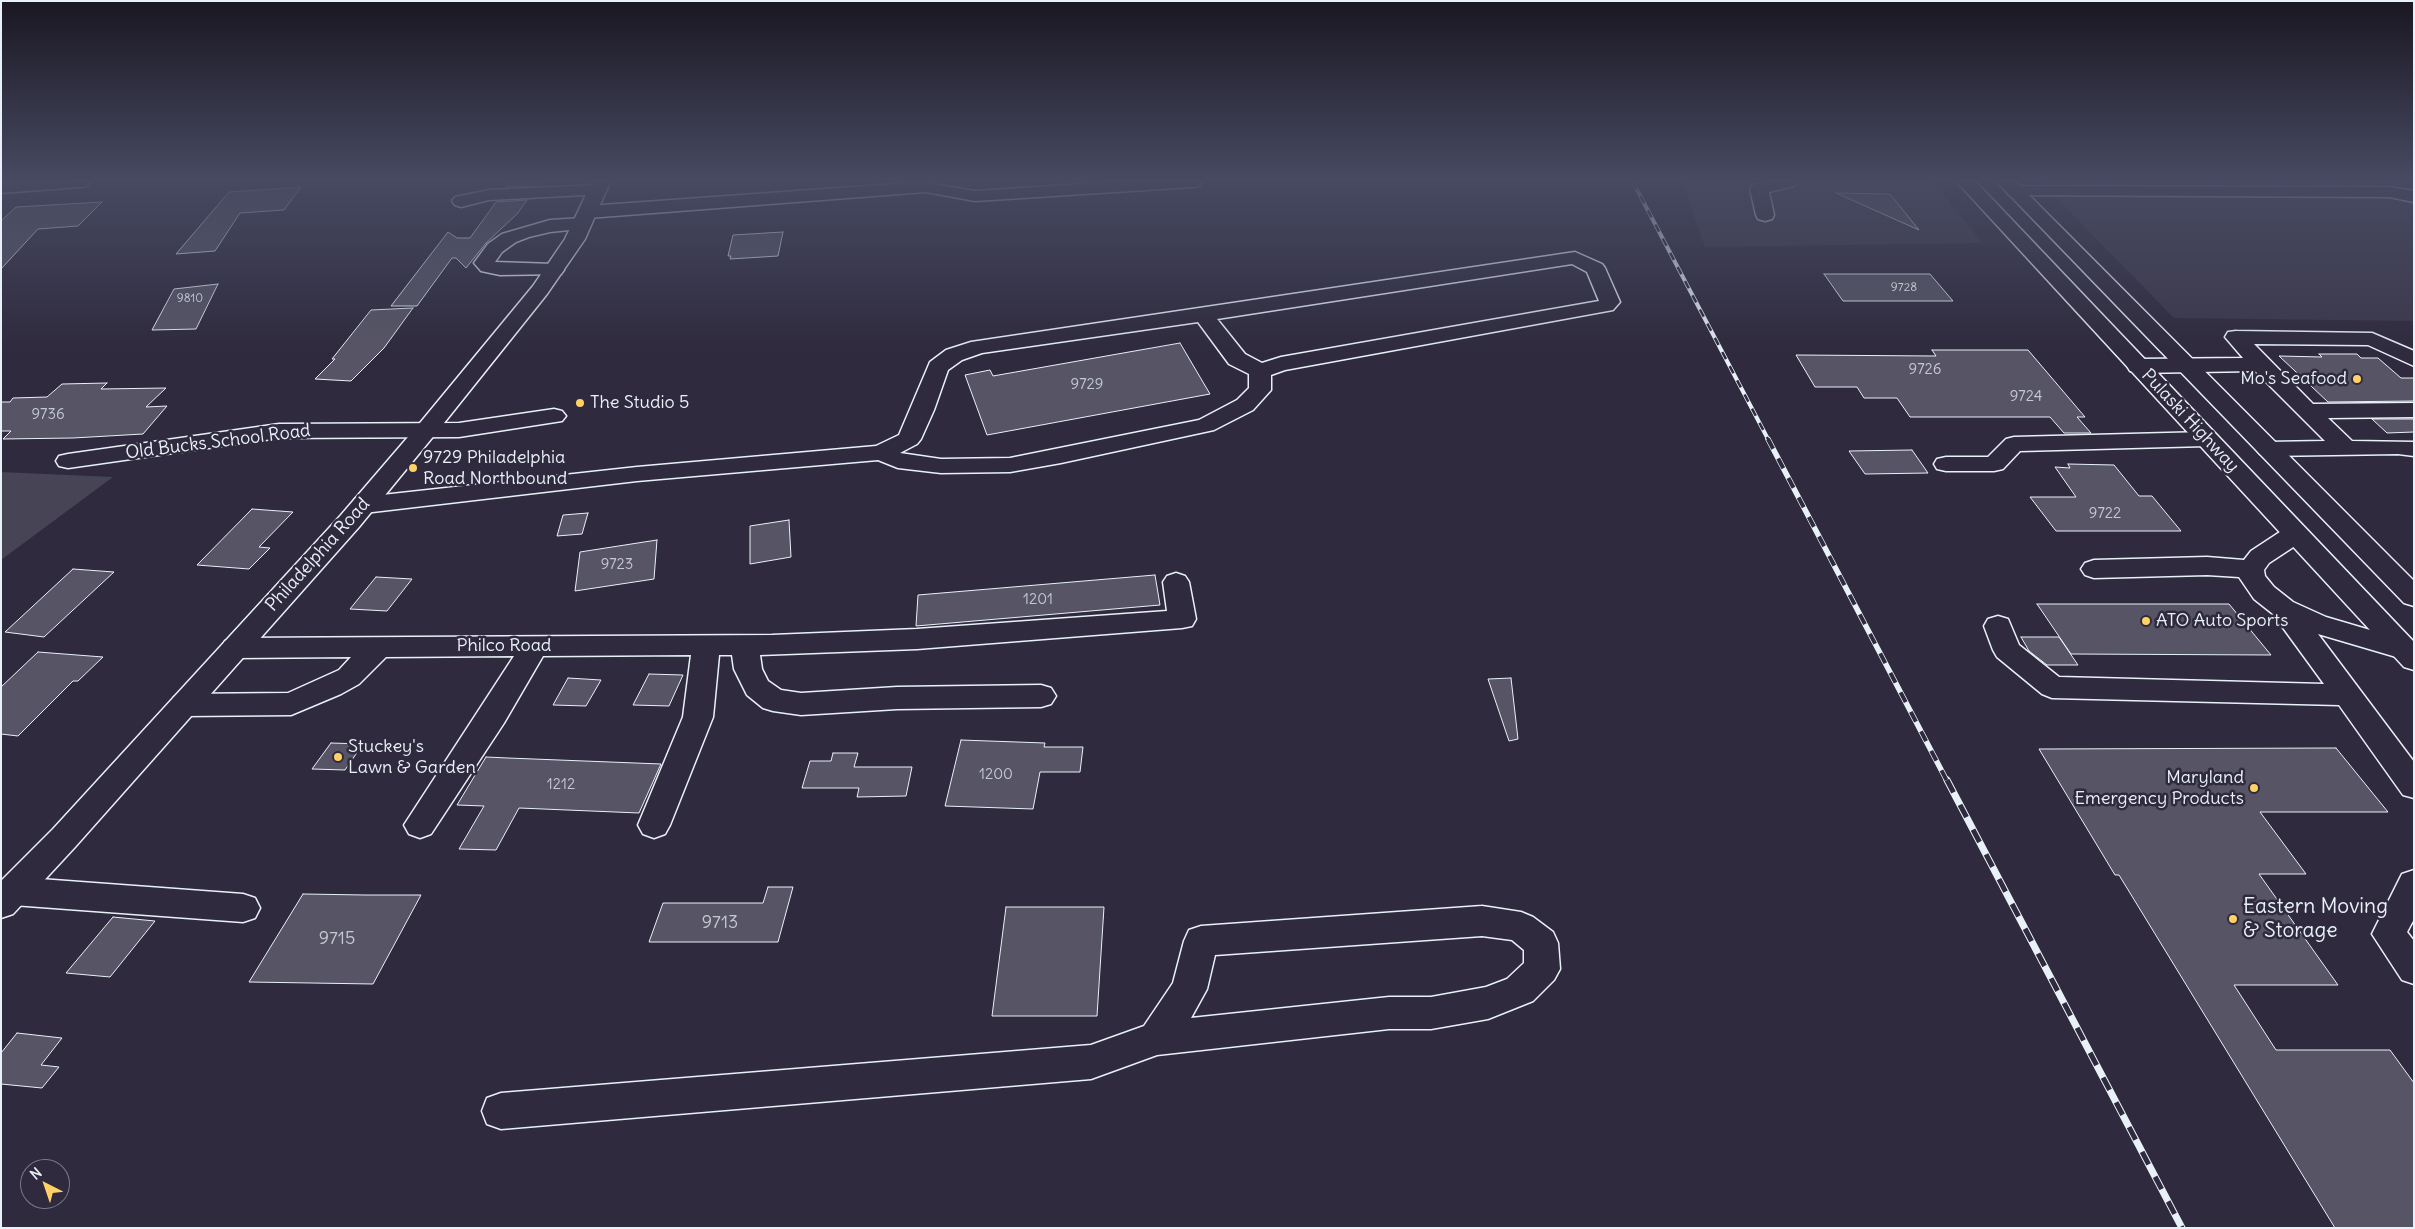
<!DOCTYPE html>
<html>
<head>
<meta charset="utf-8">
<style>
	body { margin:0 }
	#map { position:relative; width:2415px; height:1229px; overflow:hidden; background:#2f2a3d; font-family:Delius,sans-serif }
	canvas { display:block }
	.frame { position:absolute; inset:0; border:2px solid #e8f1f8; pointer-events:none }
	.north { position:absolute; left:20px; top:1159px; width:50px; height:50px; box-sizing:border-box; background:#2f2a3d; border:1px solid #797a88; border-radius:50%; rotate:319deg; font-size:14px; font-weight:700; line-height:20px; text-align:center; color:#e8f1f8 }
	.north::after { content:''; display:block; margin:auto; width:18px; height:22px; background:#ffd166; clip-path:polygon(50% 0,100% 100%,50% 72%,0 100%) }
</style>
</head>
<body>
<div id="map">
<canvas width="2415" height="1229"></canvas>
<div class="frame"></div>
<div class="north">N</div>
</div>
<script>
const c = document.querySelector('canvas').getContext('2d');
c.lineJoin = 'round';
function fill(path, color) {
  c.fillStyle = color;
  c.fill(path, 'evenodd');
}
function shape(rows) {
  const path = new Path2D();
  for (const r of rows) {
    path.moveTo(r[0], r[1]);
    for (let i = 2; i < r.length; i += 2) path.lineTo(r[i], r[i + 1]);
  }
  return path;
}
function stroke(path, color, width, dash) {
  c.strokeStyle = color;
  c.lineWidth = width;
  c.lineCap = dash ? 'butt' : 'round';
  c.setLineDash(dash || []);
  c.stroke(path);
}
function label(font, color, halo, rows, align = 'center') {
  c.font = font + ' Delius,sans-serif';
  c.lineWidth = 5;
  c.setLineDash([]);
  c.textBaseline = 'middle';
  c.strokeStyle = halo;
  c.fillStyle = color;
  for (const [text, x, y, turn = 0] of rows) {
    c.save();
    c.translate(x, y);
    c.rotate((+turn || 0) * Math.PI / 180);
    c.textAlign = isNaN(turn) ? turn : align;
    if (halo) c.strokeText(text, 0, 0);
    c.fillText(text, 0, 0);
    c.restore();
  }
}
fill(shape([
	[1682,182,1934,182,1982,243,1705,247],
	[2040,182,2414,182,2414,321,2174,318]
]), '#3b3749');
fill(shape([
	[1,472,113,477,1,560]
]), '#464455');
const building = shape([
	[510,182,539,182,536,186,506,187,510,182],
	[301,187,284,210,240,213,215,251,176,254,229,192,301,187],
	[1836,193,1890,194,1919,230,1836,193],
	[527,200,517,214,486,243,466,268,456,258,452,258,417,306,391,306,448,232,457,238,470,238,496,202,527,200],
	[102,202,78,226,38,229,1,269,1,221,16,207,102,202],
	[783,232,778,256,730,259,731,256,728,256,733,235,783,232],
	[1824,274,1930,274,1953,301,1843,301,1824,274],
	[218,284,196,329,152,330,174,289,218,284],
	[413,308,384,348,351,381,315,379,335,359,332,359,371,310,413,308],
	[1180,343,1210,394,987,435,965,375,990,370,993,376,1180,343],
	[1932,350,2028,350,2085,417,2077,417,2091,433,2064,433,2050,417,1910,417,1897,398,1864,398,1857,387,1815,387,1796,355,1936,356,1932,350],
	[2319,354,2357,354,2361,358,2378,358,2401,378,2414,378,2414,401,2328,402,2279,356,2322,357,2319,354],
	[107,383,101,389,166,388,146,407,167,406,143,434,73,438,3,439,11,431,1,431,1,402,10,402,13,398,47,397,62,384,107,383],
	[2372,419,2414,419,2414,432,2387,433,2372,419],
	[1912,450,1928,473,1865,474,1849,451,1912,450],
	[2068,464,2114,465,2139,496,2152,496,2181,531,2056,531,2030,497,2076,497,2055,467,2070,468,2068,464],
	[252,509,293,512,259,547,270,548,249,569,197,565,252,509],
	[588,513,582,534,557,536,563,515,588,513],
	[789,520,791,557,750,564,750,526,789,520],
	[657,540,654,579,575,591,580,552,657,540],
	[73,569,114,572,44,637,5,632,73,569],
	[1155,575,1160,605,916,626,918,595,1155,575],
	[376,577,412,579,387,611,350,609,376,577],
	[2037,604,2229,604,2271,655,2071,654,2037,604],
	[2021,637,2059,637,2078,665,2047,665,2029,651,2021,637],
	[38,652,103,657,78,681,73,681,18,736,1,734,1,687,38,652],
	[649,674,683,675,669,706,633,705,649,674],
	[568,678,601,680,586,706,553,705,568,678],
	[1511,678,1518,739,1509,741,1488,679,1511,678],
	[961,740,1045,743,1044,747,1083,747,1080,772,1040,772,1033,809,945,806,961,740],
	[331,743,363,744,345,770,312,769,331,743],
	[2336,748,2388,812,2260,812,2306,874,2259,874,2338,985,2234,985,2276,1050,2390,1050,2414,1083,2414,1228,2335,1228,2119,875,2115,875,2039,749,2336,748],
	[833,753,858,753,854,767,912,767,906,796,857,797,859,788,802,788,810,761,831,761,833,753],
	[486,757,508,758,661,764,639,813,519,808,496,850,459,849,484,806,457,805,486,757],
	[768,887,793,887,778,942,649,942,663,903,763,903,768,887],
	[303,894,365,895,421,895,373,984,249,982,303,894],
	[1006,907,1104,907,1097,1016,992,1016,1006,907],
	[113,917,155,921,110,977,66,973,113,917],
	[17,1033,62,1038,41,1065,59,1067,42,1088,1,1084,1,1053,17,1033]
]);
fill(building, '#575565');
stroke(building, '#e8f1f8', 1);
const minor = shape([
	[90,182,87,186,81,187,1,193,1,183,90,182],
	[922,182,975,191,1110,182,1202,182,1199,186,1193,187,975,201,926,192,588,218,581,216,579,212,581,208,588,206,922,182],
	[1766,182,1797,182,1794,186,1769,192,1774,215,1772,219,1765,221,1758,219,1756,215,1750,189,1753,185,1766,182],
	[598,185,604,186,607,190,604,194,489,200,461,207,455,205,452,201,455,197,489,190,598,185],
	[2015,186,2389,187,2414,191,2414,202,2389,197,2009,195,2006,191,2009,187,2015,186],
	[582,218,589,220,591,224,589,228,550,232,529,237,516,242,502,252,495,262,554,264,561,266,564,270,561,274,500,275,481,271,474,263,488,244,502,234,550,220,582,218],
	[1575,252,1602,264,1605,268,1620,302,1613,310,1285,370,1271,375,1271,390,1253,410,1214,430,1061,463,1010,472,941,473,898,468,878,460,637,481,364,513,355,511,351,505,355,499,364,497,637,467,876,446,899,435,930,362,946,350,971,342,1575,252],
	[1572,264,1587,272,1599,301,1281,357,1262,363,1245,354,1217,319,1572,264],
	[1198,322,1229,364,1249,374,1249,388,1237,400,1199,420,1010,458,941,459,900,453,917,444,921,439,934,410,948,370,962,360,982,353,1198,322],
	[2236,331,2372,333,2414,351,2414,366,2368,345,2254,344,2313,404,2414,403,2414,417,2328,418,2352,441,2414,442,2414,456,2398,454,2268,456,2260,454,2256,449,2260,444,2268,442,2325,441,2255,371,2138,373,2130,371,2127,366,2130,361,2138,359,2243,358,2225,337,2228,332,2236,331],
	[554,409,562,411,566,416,562,421,459,437,279,438,68,468,59,466,56,461,59,456,68,454,279,424,459,423,554,409],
	[2206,432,2214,434,2218,439,2214,444,2206,446,2020,451,2003,469,1994,471,1946,471,1937,469,1934,464,1937,459,1946,457,1988,457,2006,439,2014,437,2206,432],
	[2295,526,2304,528,2308,534,2304,540,2269,563,2264,570,2265,576,2274,587,2293,602,2326,617,2414,643,2413,656,2403,659,2318,634,2414,762,2414,798,2403,795,2339,705,2052,698,2042,694,1997,657,1993,650,1984,626,1988,619,1998,616,2008,619,2019,645,2059,677,2324,684,2273,614,2254,599,2239,577,2207,575,2094,578,2085,575,2081,569,2085,563,2094,560,2207,557,2244,560,2251,551,2286,528,2295,526],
	[1176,573,1185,576,1189,582,1196,619,1192,626,1182,628,917,649,760,655,762,669,768,681,781,690,801,693,897,687,1041,685,1051,688,1056,696,1051,704,1041,707,897,709,801,715,773,711,763,708,747,695,734,669,732,655,719,655,713,717,670,825,665,834,654,838,643,834,638,825,683,717,691,655,543,656,504,723,431,834,420,838,409,834,404,825,514,656,386,657,359,684,341,694,291,715,184,716,174,713,169,705,174,697,184,694,288,693,339,670,351,657,235,658,225,655,221,648,225,641,235,638,772,635,917,629,1167,611,1163,582,1167,576,1176,573],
	[2414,870,2414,919,2407,932,2414,941,2414,984,2402,980,2372,934,2402,874,2414,870],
	[13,877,243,894,255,898,260,908,255,918,243,922,13,905,1,901,1,881,13,877],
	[1482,906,1521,912,1533,917,1553,932,1558,943,1560,969,1554,980,1533,1001,1488,1019,1431,1029,1389,1029,1157,1055,1091,1079,501,1129,487,1124,482,1111,487,1098,501,1093,1091,1045,1144,1026,1173,983,1184,941,1189,930,1201,926,1482,906],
	[1482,936,1512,940,1524,950,1524,963,1507,979,1486,987,1431,997,1389,997,1191,1018,1207,989,1215,955,1482,936]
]);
const major = shape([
	[592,182,610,182,585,239,547,294,436,433,359,527,75,847,13,914,1,918,1,881,53,829,341,515,420,423,533,286,565,239,592,182]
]);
const highway = shape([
	[1957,182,1976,182,2414,642,2414,670,2404,667,1957,182],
	[1997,182,2016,182,2414,581,2414,606,2404,603,1997,182]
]);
stroke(minor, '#e8f1f8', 3);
stroke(major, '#e8f1f8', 3);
stroke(highway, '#e8f1f8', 3);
fill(minor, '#2f2a3d');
fill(major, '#2f2a3d');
fill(highway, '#2f2a3d');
const railFar2 = shape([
	[1633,182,1769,441]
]);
const railFar1 = shape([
	[1768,439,1947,781]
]);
const rail = shape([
	[1947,780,2182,1228]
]);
stroke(railFar2, '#e8f1f8', 4);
stroke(railFar1, '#e8f1f8', 5.5);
stroke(rail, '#e8f1f8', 7);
stroke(railFar2, '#2f2a3d', 2.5, [8]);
stroke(railFar1, '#2f2a3d', 4, [11]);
stroke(rail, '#2f2a3d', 5, [14]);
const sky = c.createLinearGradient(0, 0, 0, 354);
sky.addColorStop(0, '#1a1722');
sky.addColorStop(0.51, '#474a62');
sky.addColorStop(1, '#474a6200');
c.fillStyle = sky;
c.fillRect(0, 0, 2415, 354);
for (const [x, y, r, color] of [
	[2357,379,5,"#ffd166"],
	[580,403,5,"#ffd166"],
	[413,468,5,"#ffd166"],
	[2146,621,5,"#ffd166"],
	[338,757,5,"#ffd166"],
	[2254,788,5,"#ffd166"],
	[2233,919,5,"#ffd166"]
]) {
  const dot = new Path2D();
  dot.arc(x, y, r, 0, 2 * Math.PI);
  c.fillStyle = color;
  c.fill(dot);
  stroke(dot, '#2f2a3d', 2);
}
label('12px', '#c4cad3', null, [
	["9728",1904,288],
	["9810",190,299]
]);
label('15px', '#c4cad3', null, [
	["9726",1925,370],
	["9729",1087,385],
	["9724",2026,397],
	["9736",48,415],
	["9722",2105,514],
	["9723",617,565],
	["1201",1038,600],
	["1200",996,775],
	["1212",561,785]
]);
label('18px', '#e8f1f8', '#2f2a3d', [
	["Mo's Seafood",2347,379,"right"],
	["The Studio 5",590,403],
	["9729 Philadelphia",423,458],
	["Road Northbound",423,479],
	["ATO Auto Sports",2156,621],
	["Stuckey's",348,747],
	["Lawn & Garden",348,768],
	["Maryland",2244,778,"right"],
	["Emergency Products",2244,799,"right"]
], 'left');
label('18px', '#e8f1f8', '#2f2a3d', [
	["Pulaski Highway",2190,421,47],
	["Old Bucks School Road",218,442,-7],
	["Philadelphia Road",318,555,-48],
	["Philco Road",504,646]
]);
label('18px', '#c4cad3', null, [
	["9713",720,923],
	["9715",337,939]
]);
label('21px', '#e8f1f8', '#2f2a3d', [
	["Eastern Moving",2243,907],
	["& Storage",2243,931]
], 'left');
</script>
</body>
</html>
